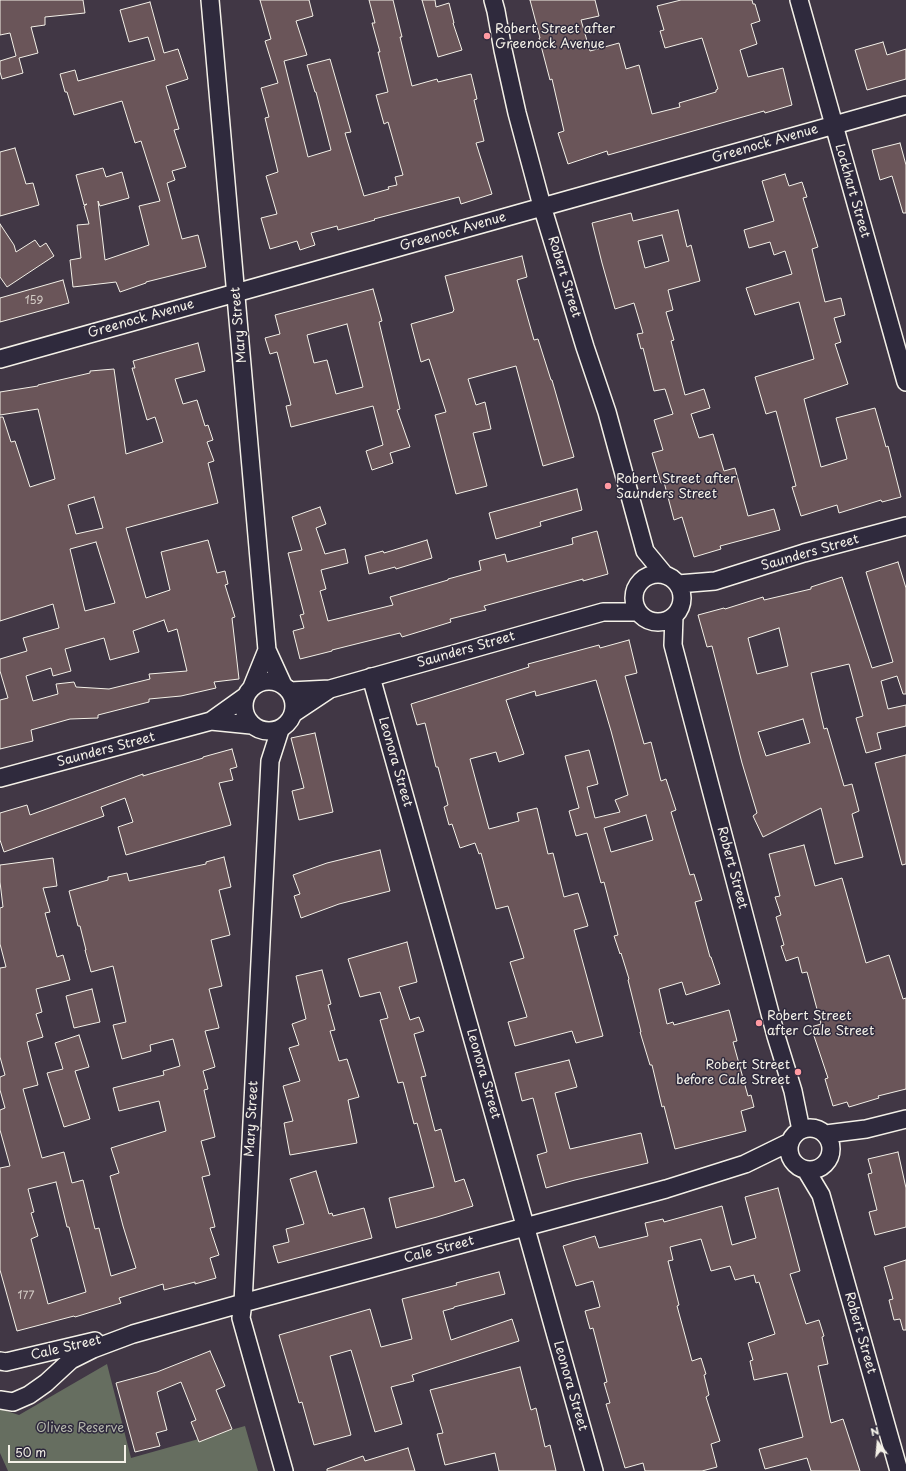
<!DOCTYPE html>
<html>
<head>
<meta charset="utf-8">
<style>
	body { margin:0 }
	#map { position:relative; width:906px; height:1471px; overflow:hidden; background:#413745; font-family:"Playpen Sans",sans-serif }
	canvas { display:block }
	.north { position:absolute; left:858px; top:1423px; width:40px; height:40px; -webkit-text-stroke:3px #2f2a3d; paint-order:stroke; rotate:344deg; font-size:11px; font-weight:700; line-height:16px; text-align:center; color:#f4f1e8 }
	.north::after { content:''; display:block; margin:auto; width:14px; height:18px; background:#f4f1e8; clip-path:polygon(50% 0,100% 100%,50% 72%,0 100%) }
	.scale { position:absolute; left:8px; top:1445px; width:118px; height:18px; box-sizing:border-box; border:2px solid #f4f1e8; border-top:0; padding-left:5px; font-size:12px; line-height:14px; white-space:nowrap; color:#f4f1e8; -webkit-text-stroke:3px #2f2a3d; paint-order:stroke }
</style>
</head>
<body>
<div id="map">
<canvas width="906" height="1471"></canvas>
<div class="north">N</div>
<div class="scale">50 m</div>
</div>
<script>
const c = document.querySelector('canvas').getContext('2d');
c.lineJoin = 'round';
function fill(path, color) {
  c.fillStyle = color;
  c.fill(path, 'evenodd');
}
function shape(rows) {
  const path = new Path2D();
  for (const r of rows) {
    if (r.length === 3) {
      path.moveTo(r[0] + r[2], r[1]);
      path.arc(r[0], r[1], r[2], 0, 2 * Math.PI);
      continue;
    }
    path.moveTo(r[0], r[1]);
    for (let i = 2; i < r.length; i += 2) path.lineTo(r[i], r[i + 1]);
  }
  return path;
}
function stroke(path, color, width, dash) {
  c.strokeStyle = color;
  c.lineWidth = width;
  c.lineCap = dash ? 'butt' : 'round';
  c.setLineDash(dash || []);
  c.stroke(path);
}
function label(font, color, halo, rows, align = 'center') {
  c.font = font + ' "Playpen Sans",sans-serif';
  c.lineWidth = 3;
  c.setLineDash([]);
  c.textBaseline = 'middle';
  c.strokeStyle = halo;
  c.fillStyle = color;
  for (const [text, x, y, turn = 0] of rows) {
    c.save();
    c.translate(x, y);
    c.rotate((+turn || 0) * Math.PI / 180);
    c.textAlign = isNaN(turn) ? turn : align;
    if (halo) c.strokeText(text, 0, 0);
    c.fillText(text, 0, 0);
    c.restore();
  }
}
fill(shape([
	[107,1364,131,1458,245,1426,258,1471,8,1471,0,1453,0,1409,19,1415]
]), '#666e60');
const building = shape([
	[0,0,83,0,85,13,45,17,45,25,31,27,38,53,19,58,23,73,2,79,0,72,0,61,16,56,10,33,0,35,0,0],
	[260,0,309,0,313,16,296,21,307,55,284,61,308,157,331,150,316,92,315,92,307,65,330,59,351,132,345,133,364,196,389,189,388,187,397,185,395,177,403,175,388,122,384,124,376,95,388,92,378,52,380,52,372,23,375,23,369,0,393,0,402,37,400,37,412,86,437,79,438,82,471,74,477,99,474,100,484,141,476,143,492,194,461,204,459,197,374,219,375,220,338,230,337,226,311,233,315,245,300,250,297,241,270,249,261,218,277,214,266,176,278,172,265,118,269,117,261,88,278,83,265,41,271,39,260,0],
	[422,0,435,0,436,7,449,3,454,23,453,23,462,50,438,57,422,0],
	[530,0,595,0,599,16,581,20,590,51,619,43,626,69,639,65,652,114,680,107,679,103,716,92,716,90,718,89,702,38,665,48,660,31,664,30,657,6,681,0,752,0,753,4,755,4,760,21,751,24,757,44,740,50,748,77,783,68,792,105,765,113,764,111,608,155,607,151,568,164,558,133,564,131,552,79,550,80,539,38,540,38,530,0],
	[150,2,164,53,178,49,188,79,166,86,179,129,174,130,186,167,172,171,175,180,167,183,182,239,198,235,206,267,146,282,146,283,120,292,116,282,73,287,70,260,81,258,77,225,89,224,84,206,87,204,84,205,76,175,103,168,106,177,122,172,129,198,100,206,98,201,105,260,149,245,139,206,160,201,141,141,135,143,122,101,74,115,67,92,65,92,60,74,75,70,78,81,155,60,148,37,129,42,120,10,150,2],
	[883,42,887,55,906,49,906,79,867,90,855,50,883,42],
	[900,143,906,165,906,213,903,213,892,176,880,180,872,150,900,143],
	[15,148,26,184,33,183,39,205,0,216,0,152,15,148],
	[785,174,789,186,802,182,807,197,803,198,818,247,812,249,825,302,841,298,845,315,834,318,841,342,835,344,848,384,804,399,821,467,847,459,836,418,875,408,886,447,888,446,901,497,882,502,881,500,839,513,837,505,801,516,792,487,796,486,776,411,766,414,755,377,814,359,799,302,755,315,746,288,792,274,785,251,774,255,770,242,749,248,744,230,774,221,762,181,785,174],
	[678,210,687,247,691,245,700,281,668,290,673,310,666,312,674,340,671,341,685,395,704,389,710,408,691,414,699,438,713,434,724,471,735,468,748,516,774,509,780,530,720,546,721,549,694,557,682,517,674,520,664,482,661,483,652,453,663,450,654,420,673,414,665,389,654,391,643,348,641,349,637,334,643,333,634,303,615,309,602,263,592,223,631,213,633,221,678,210],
	[662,235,669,261,645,268,638,241,662,235],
	[0,224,14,245,16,252,35,240,40,247,46,243,54,256,7,287,0,277,0,224],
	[522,256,527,277,517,280,534,340,538,339,551,380,552,380,574,457,543,466,516,366,468,379,476,405,485,402,491,429,473,433,487,486,456,494,435,415,446,412,429,359,421,362,411,324,453,312,453,311,454,310,445,276,522,256],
	[63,280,69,303,0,322,0,298,63,280],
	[373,289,382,321,379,322,400,409,397,410,410,447,390,453,393,463,372,470,366,451,383,445,373,406,291,427,286,406,291,405,277,352,270,354,265,338,280,334,275,315,373,289],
	[347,324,363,387,336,394,327,360,314,363,307,335,347,324],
	[198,343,205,371,175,379,183,404,197,400,205,426,208,425,213,440,207,442,214,461,208,463,218,503,126,528,146,598,170,590,161,552,208,540,217,573,225,571,228,584,225,585,235,617,232,618,239,679,214,682,216,688,181,696,149,699,149,702,98,715,98,718,70,719,31,730,33,741,0,749,0,700,8,698,0,671,0,659,27,651,23,638,59,628,53,604,0,621,0,417,3,417,11,442,15,441,30,487,55,479,38,409,0,415,0,392,38,386,38,385,90,373,90,371,114,369,126,454,163,442,155,417,147,420,132,368,135,368,133,361,198,343],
	[94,497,103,528,76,534,68,505,94,497],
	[96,542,115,603,85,611,70,549,96,542],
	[164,620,168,632,177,629,187,671,149,674,150,679,109,689,76,687,74,682,56,684,58,694,33,701,26,676,51,668,53,676,71,671,65,649,104,638,110,660,139,652,133,631,164,620],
	[577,489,582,510,540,522,541,526,496,539,489,513,577,489],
	[320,507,326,524,316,528,325,554,345,549,348,563,321,570,326,589,320,591,328,621,393,605,390,597,448,580,448,579,481,570,479,561,505,554,507,562,573,544,572,538,597,531,608,574,583,581,583,579,484,606,486,610,450,619,451,622,402,637,400,633,332,650,332,651,300,659,293,631,304,628,300,615,304,614,288,553,302,550,292,517,320,507],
	[427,540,432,558,396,569,395,567,369,574,365,556,383,551,384,553,427,540],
	[898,562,906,588,906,694,903,694,897,676,881,681,888,709,906,705,906,726,877,733,881,749,866,753,856,718,863,716,849,664,811,673,824,729,827,728,844,786,852,784,859,811,852,814,863,857,835,864,821,808,763,837,753,816,757,813,742,763,712,646,707,647,698,615,724,608,725,609,763,597,764,600,811,589,811,587,842,577,872,668,893,662,866,572,898,562],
	[779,628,788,666,757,674,748,638,779,628],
	[803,719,810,743,766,756,758,732,803,719],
	[629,640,637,673,625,676,644,744,651,742,661,781,666,779,676,810,671,812,690,875,694,874,702,900,695,902,710,957,711,957,720,984,686,995,682,982,659,989,667,1024,673,1022,674,1025,729,1010,737,1041,733,1042,748,1096,751,1095,754,1107,741,1111,746,1131,675,1149,664,1106,662,1107,652,1065,650,1065,640,1032,641,1032,628,980,629,979,621,953,620,954,614,936,618,935,604,882,601,883,587,833,576,836,569,811,579,808,565,756,589,750,598,784,587,787,595,818,620,812,615,800,628,795,611,731,596,680,536,696,535,691,506,700,524,754,499,762,496,752,470,759,489,829,519,821,517,813,537,808,548,854,553,853,564,897,578,893,588,926,574,930,603,1036,576,1043,572,1031,515,1046,508,1022,527,1017,510,962,524,958,508,906,496,909,481,853,479,854,475,843,460,848,452,824,449,825,444,807,448,805,438,767,436,767,425,723,417,725,411,704,529,667,528,664,599,645,600,648,629,640],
	[646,815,653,840,611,852,604,828,646,815],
	[315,733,333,812,299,820,292,791,304,788,291,738,315,733],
	[232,749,237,767,230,769,233,780,219,783,231,825,126,855,118,827,133,822,125,798,101,807,104,816,4,852,0,840,0,813,27,805,30,815,143,774,143,776,203,758,203,757,232,749],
	[906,755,906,864,902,865,875,763,906,755],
	[804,845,815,886,842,878,866,963,889,955,903,999,906,998,906,1089,878,1096,879,1098,849,1107,847,1102,833,1106,825,1079,828,1078,811,1027,821,1024,807,972,802,973,798,957,786,961,781,946,784,945,776,917,781,915,775,897,780,896,769,854,804,845],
	[380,850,390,891,339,904,301,918,294,896,300,894,293,875,327,863,380,850],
	[224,857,231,887,219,890,230,935,211,940,222,986,209,989,219,1028,205,1031,215,1067,203,1071,208,1089,204,1090,215,1137,201,1141,210,1175,202,1177,215,1227,210,1228,219,1255,210,1258,216,1278,195,1284,195,1282,164,1290,163,1284,119,1298,121,1303,75,1317,74,1316,17,1331,0,1270,0,1168,10,1166,0,1130,0,1110,5,1108,0,1090,0,1077,5,1075,0,1057,0,968,6,967,0,944,0,908,3,907,0,882,0,865,53,858,57,886,43,888,50,912,45,913,57,957,63,955,70,980,36,989,42,1012,36,1014,43,1037,27,1042,38,1085,23,1089,42,1158,64,1152,72,1183,83,1180,95,1229,99,1228,111,1276,136,1268,123,1226,110,1176,119,1173,111,1148,166,1131,159,1101,119,1111,113,1088,164,1075,163,1071,180,1066,173,1039,150,1045,151,1051,122,1059,113,1025,126,1022,113,966,91,972,85,950,86,950,80,926,78,926,69,891,108,880,108,877,127,873,129,881,206,864,206,862,224,857],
	[56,1182,67,1227,69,1227,86,1292,48,1304,31,1239,38,1236,31,1213,34,1212,28,1189,56,1182],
	[407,942,417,982,399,987,410,1020,419,1017,424,1031,414,1034,426,1076,421,1077,435,1131,441,1129,455,1182,464,1179,473,1206,437,1217,396,1228,389,1198,434,1187,417,1123,414,1124,403,1082,398,1083,380,1020,388,1018,380,992,360,997,348,959,407,942],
	[322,970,331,1004,328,1005,335,1030,330,1031,339,1061,347,1059,359,1097,348,1100,357,1143,290,1155,284,1123,293,1121,283,1086,300,1081,289,1048,299,1045,292,1024,306,1019,296,976,322,970],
	[92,989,100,1022,74,1028,66,996,92,989],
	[79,1035,89,1067,75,1071,90,1119,64,1127,47,1073,63,1069,55,1043,79,1035],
	[569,1060,577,1087,555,1093,570,1149,641,1133,648,1163,575,1180,546,1188,537,1155,547,1152,533,1098,522,1101,515,1073,569,1060],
	[898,1152,906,1188,906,1227,875,1235,869,1212,877,1210,868,1174,872,1173,868,1159,898,1152],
	[316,1171,329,1214,332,1213,333,1216,364,1208,372,1238,278,1263,273,1246,289,1242,286,1229,304,1224,290,1179,316,1171],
	[778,1188,800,1271,790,1274,806,1324,819,1320,824,1336,822,1337,828,1364,818,1366,831,1423,843,1419,860,1471,811,1471,807,1458,765,1469,759,1449,803,1437,787,1373,754,1380,750,1361,753,1360,748,1343,775,1334,759,1282,756,1283,754,1275,735,1280,730,1266,711,1271,701,1239,670,1247,673,1260,668,1261,679,1305,677,1306,692,1361,701,1358,706,1374,704,1375,709,1395,706,1397,720,1441,711,1444,717,1467,702,1471,645,1471,643,1463,625,1468,606,1404,610,1403,604,1383,607,1382,593,1328,590,1329,585,1311,600,1307,593,1281,576,1286,563,1246,595,1236,599,1248,648,1236,645,1223,663,1219,664,1222,722,1206,732,1245,756,1238,745,1197,778,1188],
	[906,1260,906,1330,903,1330,900,1319,894,1320,889,1300,893,1299,884,1267,906,1260],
	[499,1272,505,1294,454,1307,454,1308,443,1311,451,1340,512,1319,519,1341,412,1375,414,1381,391,1387,402,1424,375,1432,351,1350,330,1356,351,1435,314,1445,302,1402,299,1403,279,1335,370,1309,381,1347,412,1339,402,1299,457,1285,456,1283,499,1272],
	[210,1351,225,1386,216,1390,232,1429,199,1442,191,1422,196,1420,181,1382,157,1392,167,1430,156,1433,160,1446,135,1452,116,1383,157,1372,210,1351],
	[520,1367,531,1410,536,1408,545,1447,550,1445,556,1471,499,1471,495,1453,445,1465,437,1434,443,1433,430,1390,520,1367],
	[408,1448,415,1471,327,1471,327,1469,363,1456,365,1461,408,1448]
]);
fill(building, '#6a5559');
stroke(building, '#f4f1e8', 1);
const minor = shape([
	[210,0,267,650,283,685],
	[493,0,496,11,503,50,517,113,542,206,585,347,607,412,645,551,664,574],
	[799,0,906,382],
	[0,359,906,105],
	[658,598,24],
	[678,584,715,581,804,553,906,526],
	[674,616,673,645,776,1036,793,1091,801,1130],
	[371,677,594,1471],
	[269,706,25],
	[252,687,267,650],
	[290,691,330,689,603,612,638,612],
	[294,713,330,689],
	[211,721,251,725],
	[280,730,270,761,243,1303,241,1318,284,1471],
	[0,778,211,721,246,696],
	[810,1149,21],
	[826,1134,866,1129,906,1119],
	[806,1170,821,1195,899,1471],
	[0,1361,6,1362,95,1341],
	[0,1400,13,1402,29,1395,46,1383,71,1360,93,1349,133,1334,243,1303,666,1189,745,1164,790,1142]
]);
stroke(minor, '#f4f1e8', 20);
stroke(minor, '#2f2a3d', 17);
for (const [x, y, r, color] of [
	[487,36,4,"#ff9aa2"],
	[608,486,4,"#ff9aa2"],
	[759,1023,4,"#ff9aa2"],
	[798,1072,4,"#ff9aa2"]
]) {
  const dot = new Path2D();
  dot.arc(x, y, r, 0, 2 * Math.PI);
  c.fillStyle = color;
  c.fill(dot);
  stroke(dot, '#2f2a3d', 1.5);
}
label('11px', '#d2cac4', null, [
	["159",34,301],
	["177",26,1296]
]);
label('13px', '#f4f1e8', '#2f2a3d', [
	["Robert Street after",495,29],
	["Greenock Avenue",495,44],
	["Robert Street after",616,479],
	["Saunders Street",616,494],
	["Robert Street",767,1016],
	["after Cale Street",767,1031],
	["Robert Street",790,1065,"right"],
	["before Cale Street",790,1080,"right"]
], 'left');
label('13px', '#f4f1e8', '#2f2a3d', [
	["Greenock Avenue",765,144,-16],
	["Lockhart Street",852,191,74],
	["Greenock Avenue",453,232,-16],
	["Robert Street",564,277,73],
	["Greenock Avenue",141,319,-16],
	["Mary Street",239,325,-95],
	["Saunders Street",810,553,-16],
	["Saunders Street",466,650,-16],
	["Saunders Street",106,750,-15],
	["Leonora Street",395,762,74],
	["Robert Street",732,868,75],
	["Leonora Street",483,1074,74],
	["Mary Street",252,1119,-87],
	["Cale Street",439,1250,-15],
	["Robert Street",860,1333,74],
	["Cale Street",66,1348,-13],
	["Leonora Street",570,1386,74]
]);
label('13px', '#b4b6ab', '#2f2a3d', [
	["Olives Reserve",80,1428]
]);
</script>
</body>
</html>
